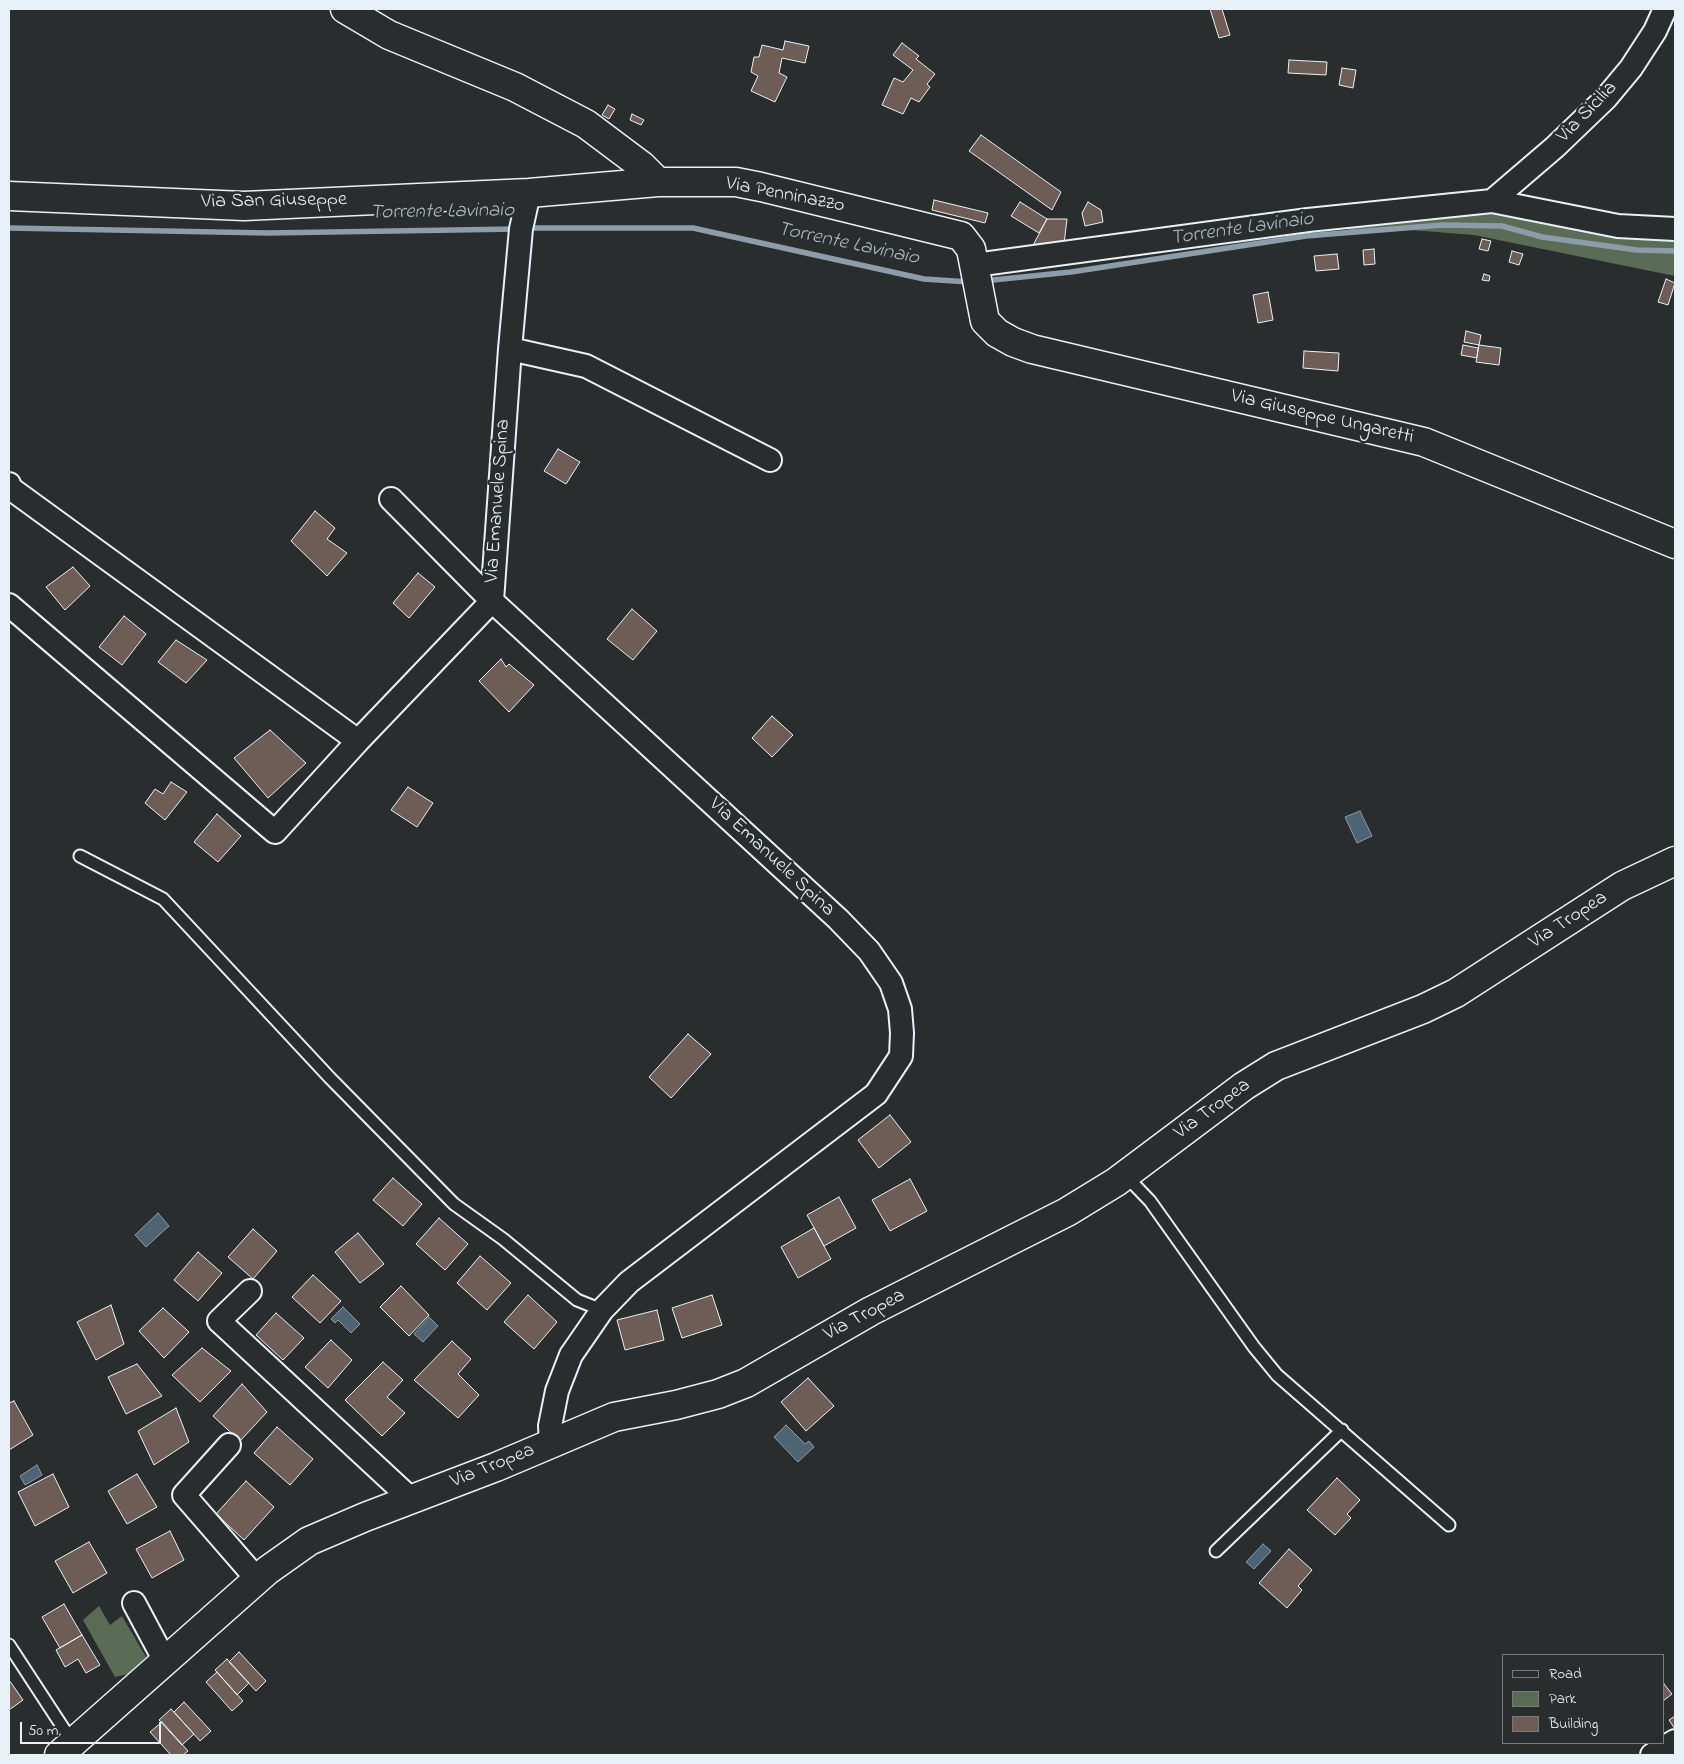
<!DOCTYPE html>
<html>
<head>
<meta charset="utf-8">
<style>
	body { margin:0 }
	#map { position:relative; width:1684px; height:1764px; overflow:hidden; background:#2a2d2e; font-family:"Indie Flower",sans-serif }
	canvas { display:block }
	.frame { position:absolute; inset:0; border:10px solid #e8f1f8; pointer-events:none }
	.legend { position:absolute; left:1502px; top:1654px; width:162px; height:90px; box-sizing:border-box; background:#2a2d2e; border:1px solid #767b7f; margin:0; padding:6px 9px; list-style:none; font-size:15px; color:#e8f1f8 }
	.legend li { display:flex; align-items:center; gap:10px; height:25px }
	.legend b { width:25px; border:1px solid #767b7f }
	.scale { position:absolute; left:20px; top:1722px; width:141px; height:22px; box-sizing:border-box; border:2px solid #e8f1f8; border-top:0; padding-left:6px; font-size:15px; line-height:18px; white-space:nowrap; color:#e8f1f8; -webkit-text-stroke:4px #2a2d2e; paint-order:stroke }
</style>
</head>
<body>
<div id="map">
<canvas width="1684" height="1764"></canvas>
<div class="frame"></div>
<ul class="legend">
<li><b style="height:6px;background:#2a2d2e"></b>Road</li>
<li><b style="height:14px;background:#5b6c56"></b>Park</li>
<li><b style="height:14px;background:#6e5d56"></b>Building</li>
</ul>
<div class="scale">50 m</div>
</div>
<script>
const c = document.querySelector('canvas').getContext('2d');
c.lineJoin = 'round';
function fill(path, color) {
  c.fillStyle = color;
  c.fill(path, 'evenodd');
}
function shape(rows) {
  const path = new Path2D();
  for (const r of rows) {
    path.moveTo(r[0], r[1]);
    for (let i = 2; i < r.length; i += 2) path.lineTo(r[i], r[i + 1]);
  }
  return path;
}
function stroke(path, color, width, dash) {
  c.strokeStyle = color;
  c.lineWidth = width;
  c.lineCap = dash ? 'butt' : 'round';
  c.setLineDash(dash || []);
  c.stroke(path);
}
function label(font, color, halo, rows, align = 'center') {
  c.font = font + ' "Indie Flower",sans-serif';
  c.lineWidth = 5;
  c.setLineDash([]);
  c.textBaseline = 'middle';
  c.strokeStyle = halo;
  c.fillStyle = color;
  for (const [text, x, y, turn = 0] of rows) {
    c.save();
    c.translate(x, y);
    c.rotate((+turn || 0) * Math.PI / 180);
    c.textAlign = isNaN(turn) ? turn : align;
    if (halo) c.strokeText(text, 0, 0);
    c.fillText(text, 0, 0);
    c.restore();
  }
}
fill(shape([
	[1488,208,1675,237,1675,276,1474,235,1411,230,1348,235,1348,225],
	[99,1606,110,1625,122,1616,146,1657,128,1674,115,1677,83,1620]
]), '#5b6c56');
const water = shape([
	[1360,811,1372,836,1357,843,1345,817,1360,811],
	[158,1213,169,1226,146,1247,135,1235,158,1213],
	[343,1307,360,1324,351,1333,338,1320,335,1323,331,1319,343,1307],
	[429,1317,438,1326,423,1342,414,1334,429,1317],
	[786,1425,805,1444,809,1441,814,1447,798,1462,774,1437,786,1425],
	[37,1465,42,1475,25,1485,20,1476,37,1465],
	[1263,1544,1271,1551,1254,1569,1246,1562,1263,1544]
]);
fill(water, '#4f6472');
stroke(water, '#8c9ca8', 1);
stroke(shape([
	[9,228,268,233,517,229],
	[527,228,693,228,924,279,969,282],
	[983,281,1071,272,1306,236,1442,225,1502,226,1542,237,1637,250,1675,251]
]), '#8c9ca8', 5.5);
const building = shape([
	[1210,9,1222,9,1230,35,1219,38,1210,9],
	[785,41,809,46,805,63,782,58,779,73,787,77,775,102,751,91,758,76,751,72,754,57,759,57,762,45,783,50,785,41],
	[902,43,919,56,916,59,935,74,927,84,930,87,919,102,911,98,903,114,882,105,894,78,903,82,913,70,893,55,902,43],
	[1289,60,1327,62,1326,75,1288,73,1289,60],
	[1342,68,1356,70,1353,88,1339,85,1342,68],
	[608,105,615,109,609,119,602,115,608,105],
	[632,114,644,120,641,125,630,120,632,114],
	[981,135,1061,192,1052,210,969,151,981,135],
	[934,200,988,213,985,223,932,210,934,200],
	[1020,202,1047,219,1039,233,1011,216,1020,202],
	[1088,202,1101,210,1103,222,1085,226,1082,213,1088,202],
	[1047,219,1067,219,1064,244,1031,249,1047,219],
	[1482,239,1491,241,1488,251,1479,249,1482,239],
	[1374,249,1375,264,1364,265,1363,250,1374,249],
	[1512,251,1523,254,1519,265,1509,262,1512,251],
	[1337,254,1339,269,1316,271,1314,256,1337,254],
	[1484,274,1490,276,1489,281,1482,280,1484,274],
	[1666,279,1675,283,1668,305,1658,302,1666,279],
	[1268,292,1273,320,1258,323,1253,295,1268,292],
	[1466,331,1481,335,1479,345,1464,342,1466,331],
	[1463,345,1478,348,1477,358,1461,355,1463,345],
	[1479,345,1501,348,1499,365,1476,362,1479,345],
	[1304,351,1339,353,1338,371,1303,368,1304,351],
	[558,449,580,462,566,484,544,471,558,449],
	[315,511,335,528,327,539,347,553,327,576,291,541,315,511],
	[73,567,90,586,65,610,46,587,73,567],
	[418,573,435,587,409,618,393,603,418,573],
	[632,609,657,631,633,660,607,639,632,609],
	[124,616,146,634,122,665,99,647,124,616],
	[176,640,207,660,186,683,158,662,176,640],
	[501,659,506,667,509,664,534,685,509,712,479,681,501,659],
	[772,716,793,735,772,757,752,738,772,716],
	[270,730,306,763,268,798,234,758,270,730],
	[171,782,187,792,165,820,145,803,155,789,163,794,171,782],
	[408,787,433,803,417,827,391,810,408,787],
	[217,814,241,836,218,862,194,842,217,814],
	[688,1034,711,1054,671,1098,649,1077,688,1034],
	[890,1115,911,1142,879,1168,858,1140,890,1115],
	[393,1178,422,1204,403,1226,373,1200,393,1178],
	[910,1179,927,1211,890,1231,872,1200,910,1179],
	[839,1197,856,1228,824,1246,807,1215,839,1197],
	[439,1218,468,1244,445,1270,416,1244,439,1218],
	[814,1228,831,1259,798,1278,781,1247,814,1228],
	[253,1229,277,1251,253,1279,228,1257,253,1229],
	[358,1233,384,1264,360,1283,335,1252,358,1233],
	[198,1252,222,1273,198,1301,174,1280,198,1252],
	[480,1256,511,1283,487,1310,457,1283,480,1256],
	[313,1275,341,1301,320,1323,292,1297,313,1275],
	[401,1286,429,1315,409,1336,380,1307,401,1286],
	[528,1295,557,1322,534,1349,504,1322,528,1295],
	[712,1295,722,1325,682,1338,672,1308,712,1295],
	[111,1305,124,1344,96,1360,77,1322,111,1305],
	[163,1308,189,1332,164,1358,139,1331,163,1308],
	[657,1310,664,1340,625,1350,617,1320,657,1310],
	[276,1313,304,1338,283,1360,256,1335,276,1313],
	[331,1340,352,1360,328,1388,305,1367,331,1340],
	[452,1341,471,1359,458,1374,479,1395,458,1418,414,1380,452,1341],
	[202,1348,231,1371,200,1402,172,1375,202,1348],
	[383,1362,403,1380,387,1397,405,1413,382,1436,345,1400,383,1362],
	[137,1364,162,1396,126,1414,108,1377,137,1364],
	[808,1378,834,1406,806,1431,781,1402,808,1378],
	[242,1384,267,1412,240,1441,213,1416,242,1384],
	[14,1401,33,1435,9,1450,9,1403,14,1401],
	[176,1408,189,1442,154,1465,138,1431,176,1408],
	[277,1427,313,1459,290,1485,254,1453,277,1427],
	[53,1474,69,1507,35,1526,18,1492,53,1474],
	[137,1474,157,1507,127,1524,108,1491,137,1474],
	[1337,1478,1360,1500,1347,1514,1351,1518,1335,1535,1307,1510,1337,1478],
	[246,1481,274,1507,244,1540,216,1514,246,1481],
	[170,1531,184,1560,152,1578,136,1549,170,1531],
	[89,1542,107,1573,73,1593,55,1561,89,1542],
	[1289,1549,1312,1570,1298,1586,1302,1590,1287,1608,1259,1583,1289,1549],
	[64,1604,82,1635,60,1648,42,1617,64,1604],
	[82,1635,100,1665,86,1673,78,1659,65,1667,56,1650,82,1635],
	[239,1652,266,1681,256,1691,229,1662,239,1652],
	[227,1659,249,1683,237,1695,215,1670,227,1659],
	[217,1672,243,1701,232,1711,206,1682,217,1672],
	[9,1680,23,1700,9,1710,9,1680],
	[1664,1684,1672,1694,1663,1701,1663,1685,1664,1684],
	[184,1702,211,1731,200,1741,174,1712,184,1702],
	[171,1709,194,1734,182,1745,159,1720,171,1709],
	[1675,1716,1675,1729,1669,1720,1675,1716],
	[162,1722,188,1751,183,1755,171,1755,150,1732,162,1722]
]);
fill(building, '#6e5d56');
stroke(building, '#e8f1f8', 1);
const lane = shape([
	[80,856,163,899,330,1078,454,1204,503,1239,577,1300,602,1310],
	[1125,1175,1150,1201,1254,1347,1277,1375,1449,1525],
	[1216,1551,1342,1430],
	[9,1645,73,1743]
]);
const street = shape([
	[529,193,521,229,510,349,492,601,838,919,869,951,891,983,900,1009,902,1033,901,1056,876,1094,629,1282,602,1310,571,1355,557,1391,550,1426,551,1443],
	[1492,201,1555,147,1606,98,1631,68,1655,31,1665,9],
	[975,265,1308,220,1492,201,1618,226,1675,229],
	[510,349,586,366,770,460],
	[9,484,10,488,358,741],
	[9,605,275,832,358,741,492,601,391,499],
	[250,1291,219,1321,411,1499],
	[229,1445,184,1495,257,1579],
	[134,1603,165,1661],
	[1652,1755,1675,1741]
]);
const secondary = shape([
	[345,9,389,35,515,87,586,124,642,166,658,182],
	[9,196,244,206,529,193,658,182,736,182,761,187,961,236,971,249,985,321,997,333,1013,342,1032,349,1424,442,1675,544],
	[59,1755,268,1570,309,1541,365,1517,496,1467,614,1417,676,1405,718,1394,746,1383,871,1311,1067,1212,1116,1182,1244,1086,1276,1066,1423,1009,1456,993,1622,886,1675,861]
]);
stroke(lane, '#e8f1f8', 15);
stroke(street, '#e8f1f8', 26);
stroke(secondary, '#e8f1f8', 31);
stroke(lane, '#2a2d2e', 11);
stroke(street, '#2a2d2e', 22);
stroke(secondary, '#2a2d2e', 28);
label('20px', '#e8f1f8', '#2a2d2e', [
	["Via Sicilia",1588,113,-46],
	["Via Penninazzo",785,196,11],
	["Via San Giuseppe",274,202,-1],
	["Via Giuseppe Ungaretti",1322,418,13],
	["Via Emanuele Spina",499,501,-86],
	["Via Emanuele Spina",771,858,43],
	["Via Tropea",1569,921,-33],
	["Via Tropea",1213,1110,-36],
	["Via Tropea",865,1316,-28],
	["Via Tropea",493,1467,-22]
]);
label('italic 21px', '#abb9c2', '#2a2d2e', [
	["Torrente Lavinaio",442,213,-1],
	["Torrente Lavinaio",1242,230,-8],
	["Torrente Lavinaio",848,245,12]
]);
</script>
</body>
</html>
